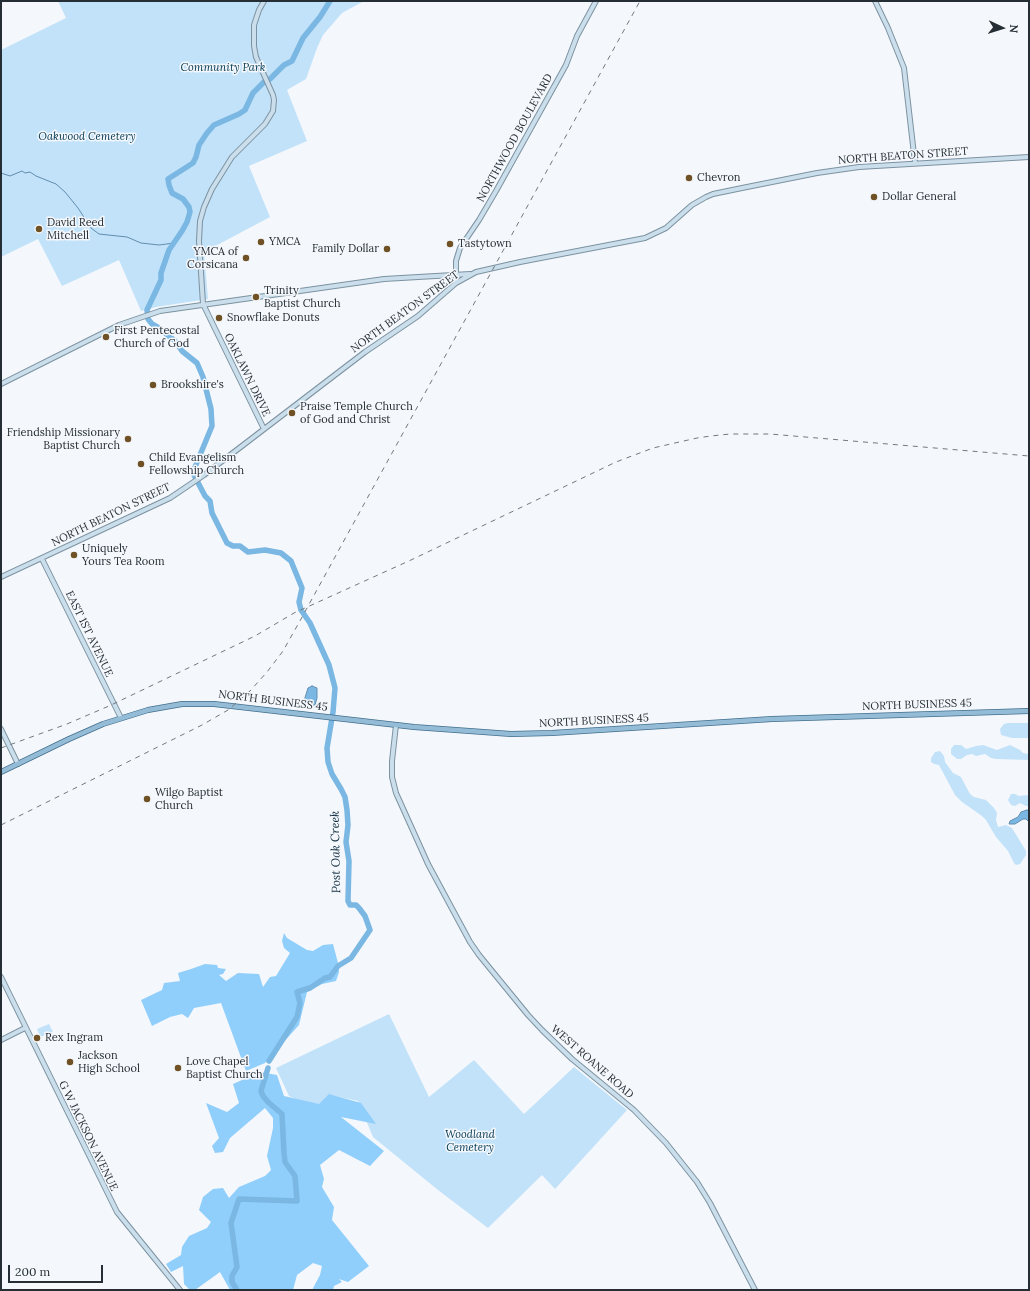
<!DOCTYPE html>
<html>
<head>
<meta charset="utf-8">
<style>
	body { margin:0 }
	#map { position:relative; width:1030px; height:1291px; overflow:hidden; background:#f4f8fc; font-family:Lora,serif }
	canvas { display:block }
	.frame { position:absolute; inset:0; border:2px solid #262e35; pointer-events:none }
	.north { position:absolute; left:982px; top:8px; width:40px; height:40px; -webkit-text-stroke:3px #f4f8fc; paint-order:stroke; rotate:94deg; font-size:11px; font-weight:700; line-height:16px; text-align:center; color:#262e35 }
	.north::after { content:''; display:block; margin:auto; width:14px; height:18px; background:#262e35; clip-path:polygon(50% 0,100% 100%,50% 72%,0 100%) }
	.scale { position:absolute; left:8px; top:1265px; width:95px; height:18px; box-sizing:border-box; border:2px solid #262e35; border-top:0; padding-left:5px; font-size:12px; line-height:14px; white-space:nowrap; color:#262e35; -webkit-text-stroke:3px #f4f8fc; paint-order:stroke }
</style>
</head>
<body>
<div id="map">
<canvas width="1030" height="1291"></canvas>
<div class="frame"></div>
<div class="north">N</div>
<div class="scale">200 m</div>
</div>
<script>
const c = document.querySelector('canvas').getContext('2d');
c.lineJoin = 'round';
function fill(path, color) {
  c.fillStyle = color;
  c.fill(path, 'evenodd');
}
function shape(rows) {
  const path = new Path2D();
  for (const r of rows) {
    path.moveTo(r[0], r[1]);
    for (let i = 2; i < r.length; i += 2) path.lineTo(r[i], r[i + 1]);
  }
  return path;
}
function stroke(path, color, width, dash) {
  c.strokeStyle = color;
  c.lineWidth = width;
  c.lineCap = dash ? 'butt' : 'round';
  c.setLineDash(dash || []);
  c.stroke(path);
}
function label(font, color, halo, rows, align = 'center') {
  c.font = font + ' Lora,serif';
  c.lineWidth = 3;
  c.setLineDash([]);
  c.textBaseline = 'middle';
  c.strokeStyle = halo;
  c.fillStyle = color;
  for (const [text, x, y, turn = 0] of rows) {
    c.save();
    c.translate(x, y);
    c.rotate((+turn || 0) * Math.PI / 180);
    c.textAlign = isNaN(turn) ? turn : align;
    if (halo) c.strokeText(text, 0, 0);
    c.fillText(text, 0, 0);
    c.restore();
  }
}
fill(shape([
	[58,1,364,1,342,13,323,35,317,48,306,79,287,90,307,141,249,166,270,217,204,252,208,299,156,307,141,311,119,260,62,286,38,239,1,257,1,50,66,18],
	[1008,723,1029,723,1029,738,1012,738,1001,735,1000,729,1004,724],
	[954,745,961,745,966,749,976,746,983,745,997,750,1010,745,1020,750,1023,753,1029,754,1029,760,996,759,991,758,985,754,976,756,972,754,967,755,961,759,957,759,951,754,951,749],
	[940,751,944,756,945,762,953,773,961,777,970,794,974,797,986,800,994,808,997,813,996,820,998,827,1006,825,1012,828,1026,851,1026,855,1020,864,1016,865,1014,863,1008,851,996,837,986,820,982,816,962,802,955,795,939,765,934,764,931,762,931,758,935,752],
	[1011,794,1015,794,1019,796,1029,795,1029,806,1026,806,1020,803,1015,806,1011,805,1008,800],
	[389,1014,429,1097,474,1060,524,1114,574,1067,627,1110,555,1189,542,1175,488,1228,438,1190,373,1137,358,1101,331,1095,316,1109,289,1096,276,1068],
	[49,1024,53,1032,40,1037,37,1029]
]), '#c2e2f9');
fill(shape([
	[284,933,287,938,307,950,313,951,323,945,333,944,338,963,339,972,336,981,322,984,307,992,299,1025,265,1063,246,1071,221,1003,194,1008,188,1018,182,1014,170,1017,152,1026,141,1000,162,990,164,983,180,981,178,973,191,969,205,964,217,965,218,968,226,969,223,974,219,975,226,981,238,973,259,974,263,987,270,977,276,976,290,953,284,948,282,941],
	[260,1072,277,1075,284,1096,319,1104,329,1094,361,1103,376,1124,341,1117,384,1151,370,1166,339,1150,320,1165,324,1179,322,1187,334,1207,332,1220,369,1266,348,1282,339,1279,342,1282,334,1286,333,1290,312,1290,320,1275,322,1266,313,1263,297,1275,293,1290,230,1290,220,1272,195,1290,190,1290,184,1284,183,1266,171,1272,166,1264,181,1255,182,1247,189,1236,207,1228,211,1222,199,1210,203,1197,213,1189,223,1188,229,1198,239,1187,265,1176,271,1170,267,1156,273,1128,273,1118,265,1108,230,1138,223,1152,215,1153,212,1146,219,1138,206,1103,227,1112,239,1103,233,1084]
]), '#90cefb');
const water = shape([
	[312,686,317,688,317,698,315,705,309,706,303,704,308,688,312,686],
	[1027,810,1029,811,1029,822,1026,819,1023,819,1015,824,1009,824,1010,821,1018,817,1021,812,1027,810]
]);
fill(water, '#7ab7e3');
stroke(water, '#618eaf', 1);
stroke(shape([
	[1,173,10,176,22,171,25,173,30,172,36,176,56,184,65,192,78,208,91,228,99,234,127,237,141,243,159,245,174,243]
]), '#618eaf', 1);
stroke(shape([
	[270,79,284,65,292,61,303,38,320,17,330,1],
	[265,81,253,93,245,110,239,114,214,125,207,133,199,145,196,157,193,163,168,179,169,185,172,193,183,199,189,207,190,212,187,222,182,231,169,250,161,273,161,280,147,310,148,319,152,324,159,328,175,341,182,351,197,363,203,377,211,409,212,426,193,472,194,475,205,496,210,501,212,513,227,543,233,546,240,546,248,552,265,550,281,553,291,561,302,588,299,602,301,610,310,623,329,665,335,688,333,712,327,748,328,762,332,774,341,789,345,797,347,810,348,825,346,842,349,861,348,901,350,905,356,905,359,908,365,916,370,930,351,958,338,966,330,977,325,978,310,988,297,992,300,1003,297,1017,269,1061],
	[237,1290,232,1282,232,1276,237,1267,231,1223,239,1199,297,1201,295,1176,285,1162,284,1153,282,1114,268,1102,263,1096,261,1091,268,1068]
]), '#7ab7e3', 5.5);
const secondary = shape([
	[875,1,888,28,904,68,915,163],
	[456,283,456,261,460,248,479,220,496,191,566,65,577,36,596,1],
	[1,384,119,325,160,311,384,279,470,274],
	[264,429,203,304,199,241,200,221,204,207,212,189,232,157,265,124,273,111,274,100,273,95,256,57,254,46,254,25,259,10,264,1],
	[42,559,121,718],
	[1,577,170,498,204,475,365,352,418,316,456,283,476,272,520,262,645,238,666,228,692,205,706,197,713,194,742,188,817,173,859,167,1029,157],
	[396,725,392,761,392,777,396,793,428,864,470,942,479,955,528,1015,542,1030,572,1059,634,1110,666,1143,697,1182,710,1203,755,1290],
	[1,729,18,764],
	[1,977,117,1212,180,1290],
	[1,1040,25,1028]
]);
const primary = shape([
	[1,772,69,739,103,724,148,710,182,704,214,704,414,727,511,734,552,733,772,719,1029,711]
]);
stroke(secondary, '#7d92a1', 6);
stroke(primary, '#416e8d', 6);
stroke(secondary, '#cadeeb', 4);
stroke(primary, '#95bcd7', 4.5);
stroke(shape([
	[1,748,67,724,109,706,255,636,294,613,411,560,616,462,653,448,697,438,711,436,730,434,770,434,1029,456],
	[1,825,202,725,228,710,250,691,267,672,283,651,301,619,640,1]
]), '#70777d', 1, [5, 5]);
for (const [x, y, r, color] of [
	[689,178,4,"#6f5125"],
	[874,197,4,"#6f5125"],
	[39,229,4,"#6f5125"],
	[261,242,4,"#6f5125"],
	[450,244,4,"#6f5125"],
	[387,249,4,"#6f5125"],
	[246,258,4,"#6f5125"],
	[256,297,4,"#6f5125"],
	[219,318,4,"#6f5125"],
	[106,337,4,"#6f5125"],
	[153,385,4,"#6f5125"],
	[292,413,4,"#6f5125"],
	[128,439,4,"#6f5125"],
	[141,464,4,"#6f5125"],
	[74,555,4,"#6f5125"],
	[147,799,4,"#6f5125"],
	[37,1038,4,"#6f5125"],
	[70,1062,4,"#6f5125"],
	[178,1068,4,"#6f5125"]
]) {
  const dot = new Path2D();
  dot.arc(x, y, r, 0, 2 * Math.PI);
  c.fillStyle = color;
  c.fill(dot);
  stroke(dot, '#f4f8fc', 1.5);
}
label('italic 11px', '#033753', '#f4f8fc', [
	["Community Park",223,68],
	["Oakwood Cemetery",87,137],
	["Woodland",470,1135],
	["Cemetery",470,1148]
]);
label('11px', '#262e35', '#f4f8fc', [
	["NORTHWOOD BOULEVARD",515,138,-61],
	["NORTH BEATON STREET",903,156,-4],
	["NORTH BEATON STREET",405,312,-36],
	["OAKLAWN DRIVE",247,375,64],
	["NORTH BEATON STREET",111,515,-26],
	["EAST 1ST AVENUE",89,634,64],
	["NORTH BUSINESS 45",273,701,7],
	["NORTH BUSINESS 45",917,705,-2],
	["NORTH BUSINESS 45",594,721,-3],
	["WEST ROANE ROAD",592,1062,41],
	["G W JACKSON AVENUE",88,1136,64]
]);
label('11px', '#262e35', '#f4f8fc', [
	["Chevron",697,178],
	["Dollar General",882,197],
	["David Reed",47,223],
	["Mitchell",47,236],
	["YMCA",269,242],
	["Tastytown",458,244],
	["Family Dollar",379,249,"right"],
	["YMCA of",238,252,"right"],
	["Corsicana",238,265,"right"],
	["Trinity",264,291],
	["Baptist Church",264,304],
	["Snowflake Donuts",227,318],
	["First Pentecostal",114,331],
	["Church of God",114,344],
	["Brookshire's",161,385],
	["Praise Temple Church",300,407],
	["of God and Christ",300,420],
	["Friendship Missionary",120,433,"right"],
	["Baptist Church",120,446,"right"],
	["Child Evangelism",149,458],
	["Fellowship Church",149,471],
	["Uniquely",82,549],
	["Yours Tea Room",82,562],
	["Wilgo Baptist",155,793],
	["Church",155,806],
	["Rex Ingram",45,1038],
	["Jackson",78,1056],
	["High School",78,1069],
	["Love Chapel",186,1062],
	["Baptist Church",186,1075]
], 'left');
label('italic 12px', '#132f42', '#f4f8fc', [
	["Post Oak Creek",336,852,-91]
]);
</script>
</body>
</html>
